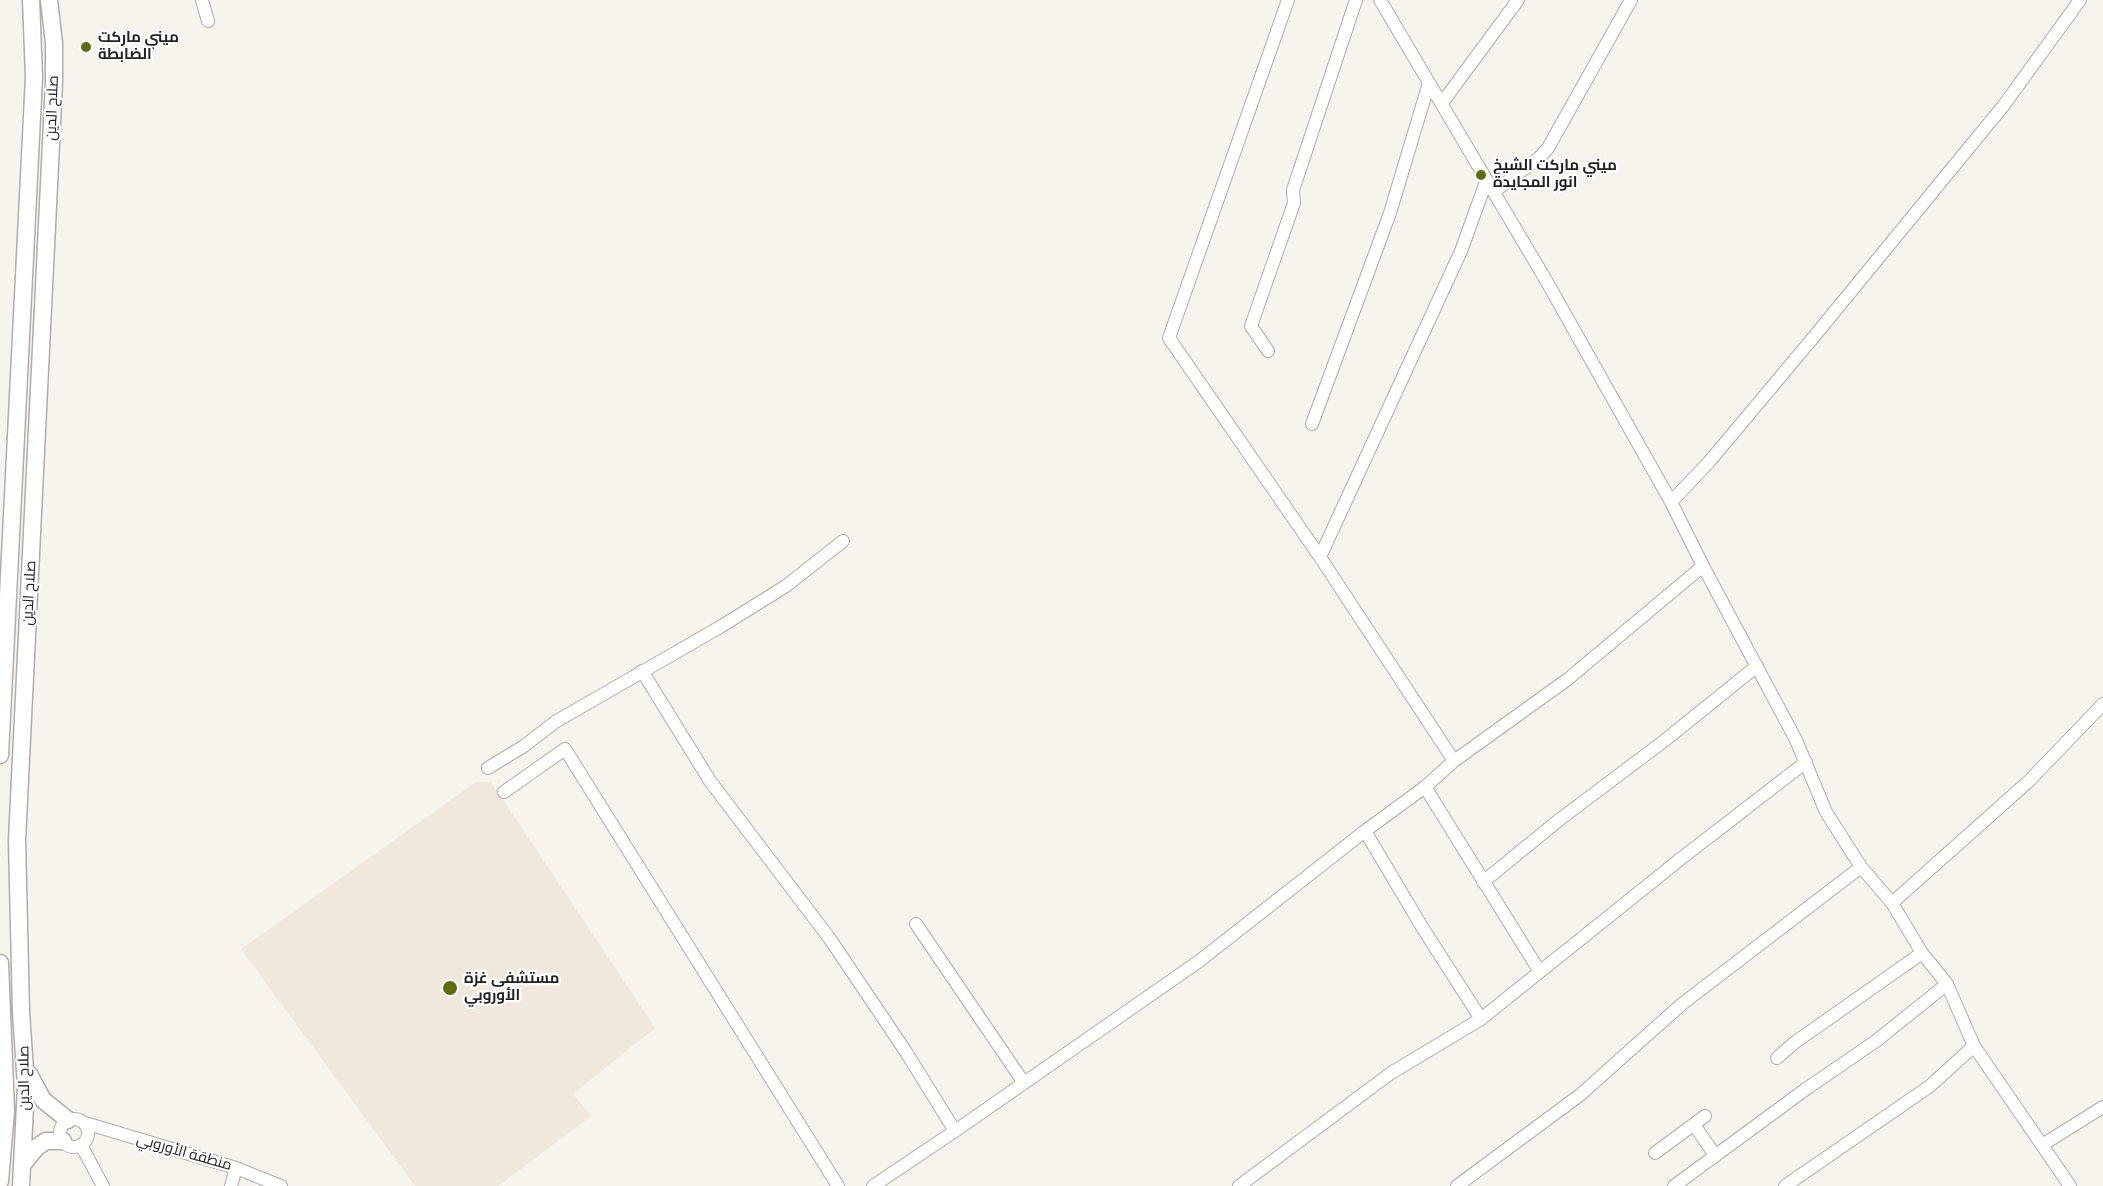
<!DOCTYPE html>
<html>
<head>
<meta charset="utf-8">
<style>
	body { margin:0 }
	canvas { display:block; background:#f7f4ee }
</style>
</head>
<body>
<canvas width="2103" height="1186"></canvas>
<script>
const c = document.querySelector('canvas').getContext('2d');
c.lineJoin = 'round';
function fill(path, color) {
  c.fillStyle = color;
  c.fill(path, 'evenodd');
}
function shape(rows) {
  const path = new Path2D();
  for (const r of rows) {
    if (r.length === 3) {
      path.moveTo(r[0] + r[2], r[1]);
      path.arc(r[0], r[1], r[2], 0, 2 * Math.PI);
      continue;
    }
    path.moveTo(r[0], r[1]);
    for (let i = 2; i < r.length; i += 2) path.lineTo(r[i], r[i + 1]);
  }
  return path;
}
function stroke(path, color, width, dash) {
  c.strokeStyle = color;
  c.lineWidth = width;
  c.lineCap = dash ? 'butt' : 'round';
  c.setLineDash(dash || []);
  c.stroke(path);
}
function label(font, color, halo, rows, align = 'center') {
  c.font = font + ' "Roboto Condensed",Cairo,sans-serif';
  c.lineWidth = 4.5;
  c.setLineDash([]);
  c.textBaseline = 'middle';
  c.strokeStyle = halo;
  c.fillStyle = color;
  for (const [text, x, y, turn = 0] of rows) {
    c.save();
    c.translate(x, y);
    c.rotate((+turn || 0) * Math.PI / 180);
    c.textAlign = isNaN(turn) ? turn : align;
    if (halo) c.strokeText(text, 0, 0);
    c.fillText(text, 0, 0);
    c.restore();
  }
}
fill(shape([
	[476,782,491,782,655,1028,573,1094,591,1116,498,1186,415,1186,241,949]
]), '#f0e8dc');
const minor = shape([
	[202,0,208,21],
	[1288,0,1169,338,1320,557,1454,761],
	[1380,0,1547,282,1671,502,1703,566,1796,740,1826,812,1861,867,1892,903,1922,953,1947,984,1974,1046,2070,1186],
	[1442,103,1518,0],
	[1268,351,1251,326,1294,203,1293,190,1356,0],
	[1312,424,1390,213,1429,83],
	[1671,502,1709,462,1817,333,2004,105,2080,0],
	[1320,557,1461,251,1486,182,1499,188,1539,158,1548,148,1631,0],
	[642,671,710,781,830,939,906,1052,955,1131],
	[488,768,524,746,555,722,720,627,786,586,843,541],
	[1425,787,1540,972],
	[504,792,565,749,838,1186],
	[1365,831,1422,927,1481,1019],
	[1483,882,1559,820,1664,741,1757,666],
	[1892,903,2029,781,2103,704],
	[916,924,1024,1083],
	[1777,1058,1794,1043,1922,953],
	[74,1133,14],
	[85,1123,236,1168,281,1186],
	[1694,1125,1715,1155],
	[81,1145,103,1186],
	[2042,1145,2103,1107],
	[1655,1153,1705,1116],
	[231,1186,236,1168],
	[873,1186,955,1131,1198,962,1365,831,1425,787,1454,761,1568,679,1703,566],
	[1239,1186,1391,1073,1481,1019,1683,857,1806,762],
	[1457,1186,1580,1095,1682,1004,1861,867],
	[1674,1186,1806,1089,1876,1041,1947,984],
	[1785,1186,1930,1086,1974,1046]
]);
const highway = shape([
	[0,755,34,77,31,0],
	[0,963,6,1111,0,1181],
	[29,1074,43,1100,68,1120],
	[23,1164,37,1147,46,1141,63,1141],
	[21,1186,26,1086,21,1012,17,840,54,82,54,43,49,0]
]);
stroke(minor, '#b0ada7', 14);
stroke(highway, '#b0ada7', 19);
stroke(minor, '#fff', 12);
stroke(highway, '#fff', 16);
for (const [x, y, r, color] of [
	[86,47,6,"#5f6c14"],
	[1481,175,6,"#5f6c14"],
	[450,988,8,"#5f6c14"]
]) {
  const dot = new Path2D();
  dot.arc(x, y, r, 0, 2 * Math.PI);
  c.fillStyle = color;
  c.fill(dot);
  stroke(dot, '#fff', 2);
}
label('bold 15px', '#23211f', '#fff', [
	["ميني ماركت",98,38],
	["الضابطة",98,55],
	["ميني ماركت الشيخ",1493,166],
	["انور المجايدة",1493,183],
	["مستشفى غزة",464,979],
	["الأوروبي",464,996]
], 'left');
label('15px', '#23211f', '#fff', [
	["صلاح الدين",53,108,-88],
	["صلاح الدين",30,593,-87],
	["صلاح الدين",25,1078,-91],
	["منطقة الأوروبي",184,1153,16]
]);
</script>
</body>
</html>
